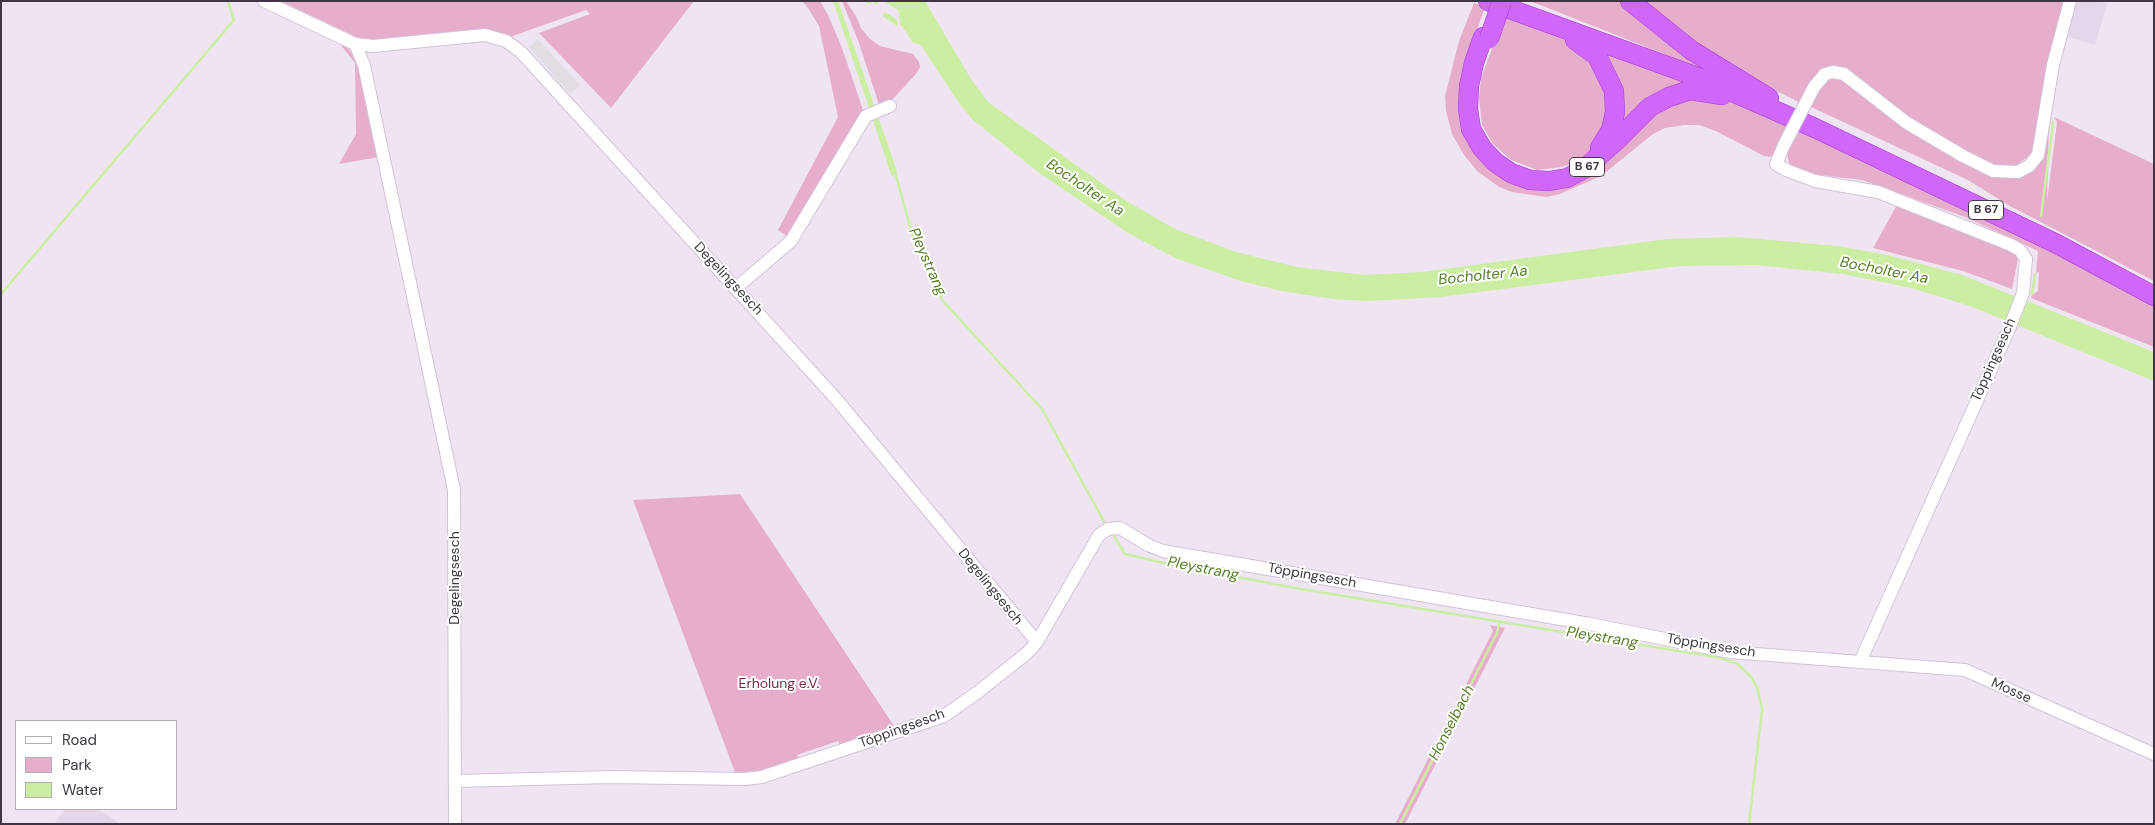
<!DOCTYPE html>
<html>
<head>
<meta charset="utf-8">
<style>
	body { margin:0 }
	#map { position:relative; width:2155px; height:825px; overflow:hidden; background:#efe5f2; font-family:"DM Sans",sans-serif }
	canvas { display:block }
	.frame { position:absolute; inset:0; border:2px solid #3f3544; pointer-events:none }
	.legend { position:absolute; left:15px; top:720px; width:162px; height:90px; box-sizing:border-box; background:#fff; border:1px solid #b2aeb4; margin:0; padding:6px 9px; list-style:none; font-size:15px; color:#3f3544 }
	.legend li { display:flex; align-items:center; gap:10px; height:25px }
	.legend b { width:25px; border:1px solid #b2aeb4 }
</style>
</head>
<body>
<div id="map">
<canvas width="2155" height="825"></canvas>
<div class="frame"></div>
<ul class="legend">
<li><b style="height:6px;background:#fff"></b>Road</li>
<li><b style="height:14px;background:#e6aecb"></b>Park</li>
<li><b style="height:14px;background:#cceea2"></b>Water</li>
</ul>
</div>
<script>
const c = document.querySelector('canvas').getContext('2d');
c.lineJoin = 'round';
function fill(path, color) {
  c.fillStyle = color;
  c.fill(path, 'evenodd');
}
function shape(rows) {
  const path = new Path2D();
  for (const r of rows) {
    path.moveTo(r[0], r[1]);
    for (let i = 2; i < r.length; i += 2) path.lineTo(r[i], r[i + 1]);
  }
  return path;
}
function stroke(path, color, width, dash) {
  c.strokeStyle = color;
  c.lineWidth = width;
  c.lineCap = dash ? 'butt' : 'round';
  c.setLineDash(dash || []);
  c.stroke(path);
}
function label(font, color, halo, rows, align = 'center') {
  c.font = font + ' "DM Sans",sans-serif';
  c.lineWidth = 4;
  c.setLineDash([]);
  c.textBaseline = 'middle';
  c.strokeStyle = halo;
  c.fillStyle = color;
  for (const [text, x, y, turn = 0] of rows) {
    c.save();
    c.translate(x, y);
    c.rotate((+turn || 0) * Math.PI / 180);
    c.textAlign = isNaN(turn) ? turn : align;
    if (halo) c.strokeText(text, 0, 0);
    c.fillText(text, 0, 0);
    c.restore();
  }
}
fill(shape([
	[2075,1,2099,1,2107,4,2095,45,2065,36],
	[65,809,98,809,121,824,54,824]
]), '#e5d7ea');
fill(shape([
	[281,1,694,1,611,108,539,33,590,14,586,10,507,38,369,43],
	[802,1,820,1,828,15,842,48,862,107,863,116,789,238,778,230,838,117,819,26,808,8],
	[842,1,846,1,856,16,861,28,870,39,880,46,913,54,919,62,920,67,916,74,891,101,880,108,859,43],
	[1530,1,1622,1,1717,75],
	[1643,1,2066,1,2031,155,2013,167,2000,168,1986,163,1900,113,1850,71,1840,67,1831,66,1799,102,1762,84,1723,63],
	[1474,3,1485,7,1475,36,1477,150,1554,184,1673,98,1713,95,1789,124,1775,152,1770,157,1764,156,1716,131,1699,125,1684,125,1665,128,1653,134,1601,176,1560,194,1546,197,1512,192,1499,187,1477,171,1464,155,1452,134,1446,111,1445,96,1459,41],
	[1505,14,1557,35,1582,49,1599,65,1611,104,1598,146,1584,159,1562,167,1537,170,1511,160,1493,144,1482,125,1479,98,1481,78],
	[1582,37,1697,87,1613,138,1618,113],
	[340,44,347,47,360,65,379,157,339,164,356,134,355,63],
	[1832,76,1844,78,1932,143,1981,173,1997,178,2017,177,2035,167,2049,122,2047,202,2057,122,2054,117,2154,164,2154,281,2008,205,1968,180,1811,107,1822,82],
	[1800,130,1971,207,2154,302,2154,347,2031,298,2032,295,2038,291,2039,272,2036,273,2038,251,1965,217,1862,180,1804,173,1789,163,1787,153],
	[1898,203,2013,252,2018,259,2012,289,1963,271,1873,248],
	[740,494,894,726,841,746,838,741,797,755,799,760,758,772,736,775,633,500],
	[1490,625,1505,628,1405,824,1395,824,1493,631]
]), '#e6aecb');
fill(shape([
	[538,39,580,85,570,94,529,47]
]), '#e1dde3');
fill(shape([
	[833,1,838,1,843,15,897,171,892,177],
	[865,1,879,1,879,4,886,12,897,20,899,16,898,10,882,1,925,1,971,79,988,102,1128,202,1175,229,1236,252,1297,267,1365,275,1422,272,1667,239,1737,237,1838,246,1887,255,1962,275,2154,352,2154,381,1970,306,1911,288,1843,274,1756,265,1680,266,1441,297,1367,301,1334,299,1281,291,1241,281,1175,258,1128,233,1042,175,973,120,958,102,921,45,913,43,902,26,897,26,875,11]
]), '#cceea2');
fill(shape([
	[879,1,887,1,886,3,898,10,900,16,897,17,900,19,900,26,898,26,897,20,886,12,882,16,880,15,879,17,869,9,868,5,873,2,877,5]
]), '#efe5f2');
stroke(shape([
	[895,172,913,237,942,300,1042,409,1106,525],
	[2041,216,2053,122],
	[1,294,234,20,228,1],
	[2032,294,2035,274],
	[1112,533,1125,554,1159,562,1295,588,1721,658,1738,664,1752,678,1757,687,1762,709,1749,824],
	[1400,824,1497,633,1500,621]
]), '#cceea2', 2.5);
const minor = shape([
	[264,1,355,44,373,46,485,35,506,41,521,52,837,400,1037,642],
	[355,44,364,65,454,490,455,824],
	[1814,87,1825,74,1833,72,1844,74,1907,123,1963,156,1993,171,2018,172,2029,166,2038,155,2053,65,2070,1],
	[1784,145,1776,164,1786,170,1815,181,1878,192,2011,245,2020,250,2026,259,2023,293,2009,329,1860,662],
	[736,288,791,241,866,116,890,106],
	[456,781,611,777,745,779,762,777,944,716,978,692,1027,653,1037,642,1099,535,1108,529,1120,528,1148,545,1163,551,1590,624,1730,652,1965,670,2154,754]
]);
const highway = shape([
	[1488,1,1703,79,1815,128,2057,244,2154,296],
	[1630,1,1691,50,1769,98],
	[1483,37,1474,63,1469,86,1468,109,1471,129,1482,148,1495,162,1511,173,1530,180,1549,181,1567,178,1584,169,1616,141,1650,107,1669,97,1690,90,1722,95],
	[1575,40,1597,56,1614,91,1615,112,1611,130,1600,148]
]);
stroke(minor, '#d1c2d8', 14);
stroke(highway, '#a438d9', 20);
stroke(minor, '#fff', 12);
stroke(highway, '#cf68fa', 19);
const minorBridge = shape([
	[1784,145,1814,87]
]);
const highwayBridge = shape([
	[1489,39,1502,1]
]);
stroke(minorBridge, '#d1c2d8', 14, []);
stroke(highwayBridge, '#a438d9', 20, []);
stroke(minorBridge, '#fff', 12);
stroke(highwayBridge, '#cf68fa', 19);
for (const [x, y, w] of [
	[1587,167,35],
	[1986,210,35]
]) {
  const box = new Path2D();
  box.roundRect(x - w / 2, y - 9.5, w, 19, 4);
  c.fillStyle = '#fff';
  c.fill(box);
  stroke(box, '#3f3544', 1);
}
label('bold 12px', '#3f3544', null, [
	["B 67",1587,167],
	["B 67",1986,210]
]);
label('14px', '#3f3544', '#fff', [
	["Degelingsesch",728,279,47],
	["Töppingsesch",1994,360,-66],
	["Töppingsesch",1312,576,10],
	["Degelingsesch",455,578,-90],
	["Degelingsesch",990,587,51],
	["Töppingsesch",1711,646,9],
	["Mosse",2011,691,24],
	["Töppingsesch",902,729,-20]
]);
label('14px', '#742a43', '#fff', [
	["Erholung e.V.",779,684]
]);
label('italic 15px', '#567e27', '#fff', [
	["Bocholter Aa",1085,188,34],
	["Pleystrang",927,262,66],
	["Bocholter Aa",1884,271,11],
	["Bocholter Aa",1483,276,-6],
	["Pleystrang",1203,569,11],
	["Pleystrang",1602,638,9],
	["Honselbach",1452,723,-63]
]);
</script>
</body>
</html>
